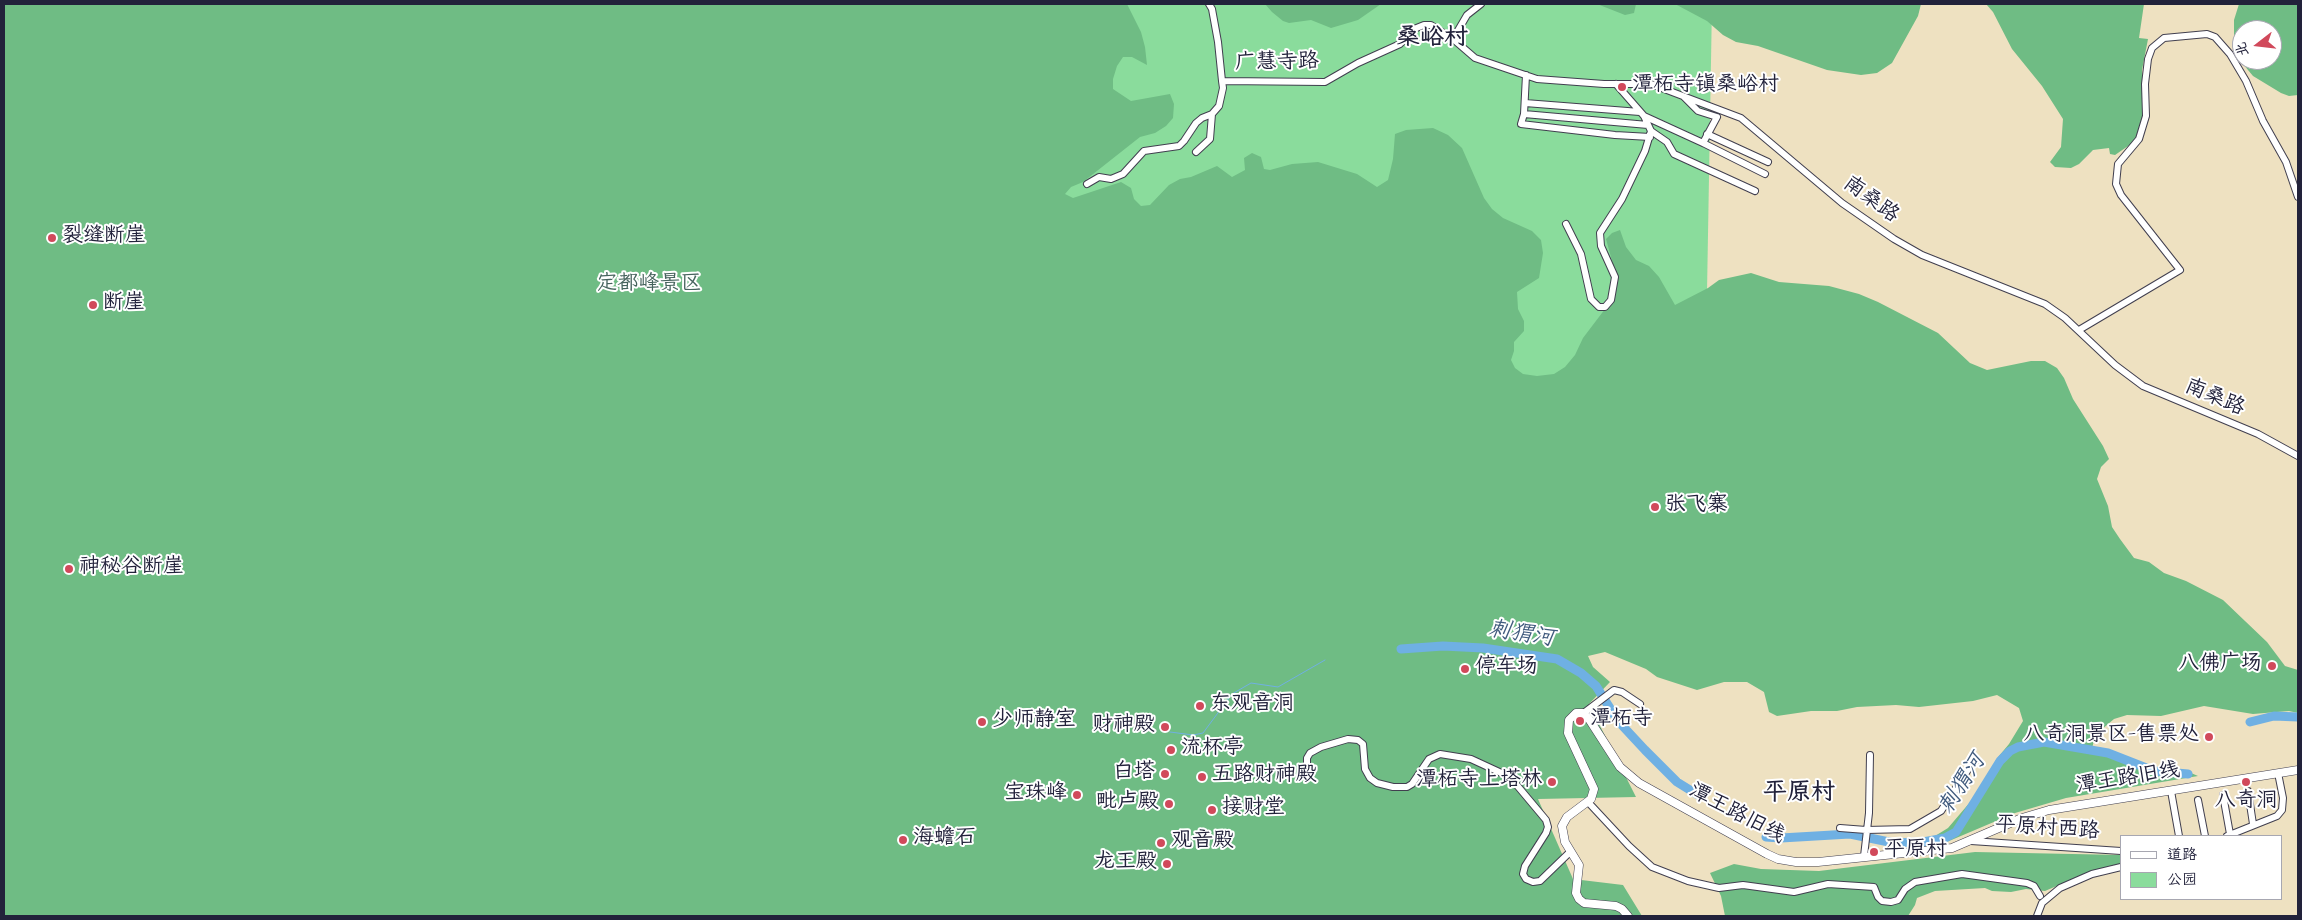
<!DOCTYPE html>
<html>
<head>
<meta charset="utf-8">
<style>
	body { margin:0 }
	#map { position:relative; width:2302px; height:920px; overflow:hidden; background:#eee1c1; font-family:"Indie Flower","LXGW WenKai TC",sans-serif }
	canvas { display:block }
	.frame { position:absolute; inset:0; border:5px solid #22223b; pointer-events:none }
	.legend { position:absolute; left:2120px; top:835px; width:162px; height:65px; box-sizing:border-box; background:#fff; border:1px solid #a7a7b1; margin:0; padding:6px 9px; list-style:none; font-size:15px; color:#22223b }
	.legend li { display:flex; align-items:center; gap:10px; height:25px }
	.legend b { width:25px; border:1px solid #a7a7b1 }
	.north { position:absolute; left:2232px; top:20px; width:50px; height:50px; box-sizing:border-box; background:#fff; border:1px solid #a7a7b1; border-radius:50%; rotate:254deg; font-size:14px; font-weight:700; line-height:20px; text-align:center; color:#22223b }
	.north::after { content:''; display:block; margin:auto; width:18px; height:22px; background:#d1495b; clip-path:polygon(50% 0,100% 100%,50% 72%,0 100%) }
</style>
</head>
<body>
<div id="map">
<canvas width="2302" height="920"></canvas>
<div class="frame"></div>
<ul class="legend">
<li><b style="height:6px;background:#fff"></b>道路</li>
<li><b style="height:14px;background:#8adc9c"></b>公园</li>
</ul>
<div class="north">北</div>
</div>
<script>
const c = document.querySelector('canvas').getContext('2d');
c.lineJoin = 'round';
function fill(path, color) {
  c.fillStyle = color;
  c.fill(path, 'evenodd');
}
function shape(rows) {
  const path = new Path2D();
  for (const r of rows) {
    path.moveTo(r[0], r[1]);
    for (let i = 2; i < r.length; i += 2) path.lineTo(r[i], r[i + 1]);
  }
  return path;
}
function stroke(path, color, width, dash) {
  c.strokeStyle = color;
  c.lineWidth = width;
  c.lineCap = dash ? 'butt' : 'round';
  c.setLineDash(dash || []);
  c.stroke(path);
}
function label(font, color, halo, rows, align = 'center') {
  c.font = font + ' "Indie Flower","LXGW WenKai TC",sans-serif';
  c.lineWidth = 4;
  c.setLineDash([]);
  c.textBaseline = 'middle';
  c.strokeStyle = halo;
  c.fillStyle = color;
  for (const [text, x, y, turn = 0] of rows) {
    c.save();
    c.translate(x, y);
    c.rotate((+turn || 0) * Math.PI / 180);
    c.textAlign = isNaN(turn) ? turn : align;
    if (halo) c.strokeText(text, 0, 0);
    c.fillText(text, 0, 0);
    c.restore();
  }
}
fill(shape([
	[347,4,1712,4,1705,407,1527,493]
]), '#8adc9c');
fill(shape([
	[4,4,1127,4,1141,32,1145,47,1147,65,1132,57,1123,57,1117,66,1113,79,1113,89,1131,101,1170,94,1174,104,1173,118,1166,126,1155,133,1140,137,1083,182,1071,187,1065,194,1073,198,1121,182,1131,188,1134,199,1141,206,1150,205,1169,185,1180,179,1191,177,1217,166,1232,177,1245,170,1244,158,1252,153,1261,157,1264,169,1270,170,1292,164,1318,162,1357,174,1377,187,1388,180,1393,159,1395,134,1406,130,1433,128,1448,135,1462,148,1484,198,1492,209,1503,218,1532,231,1541,240,1543,253,1539,278,1517,292,1518,309,1524,321,1524,331,1514,342,1514,351,1511,360,1515,368,1523,374,1537,376,1554,374,1565,367,1575,355,1583,338,1605,309,1617,279,1606,239,1612,233,1620,230,1626,247,1636,260,1649,266,1659,277,1675,305,1708,288,1719,280,1751,273,1779,282,1829,286,1859,294,1878,302,1938,333,1970,363,1987,370,2031,361,2045,361,2057,368,2064,378,2073,399,2103,446,2109,459,2101,467,2097,479,2108,506,2112,527,2120,539,2134,558,2149,562,2164,573,2186,581,2223,600,2267,642,2285,666,2298,670,2298,713,2289,711,2253,714,2204,706,2161,716,2127,715,2114,719,2101,730,2095,736,2091,753,2110,756,2146,768,2184,770,2198,776,2066,798,2015,813,1942,844,1936,842,1935,836,1948,828,1977,794,1999,756,2009,744,2023,721,2019,708,1997,695,1973,701,1919,707,1896,705,1857,707,1837,711,1811,711,1777,716,1769,712,1764,692,1747,682,1724,682,1697,690,1657,677,1646,669,1605,652,1588,656,1593,667,1610,682,1589,704,1636,797,1538,799,1573,879,1623,885,1642,916,4,916],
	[1265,4,1381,4,1358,20,1331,28,1311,20,1289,23,1283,21,1272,12],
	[1597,4,1636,4,1634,13,1625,15],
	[1675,4,1921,4,1918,16,1892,63,1877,73,1861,75,1827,70,1758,46,1736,42,1723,35,1707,21],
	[1986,4,2144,4,2139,38,2148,39,2142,70,2144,114,2137,136,2131,144,2115,155,2110,154,2109,148,2093,150,2079,164,2071,168,2055,167,2050,162,2061,147,2063,119,2042,86,2012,49,1993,12],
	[2239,4,2298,4,2298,95,2289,96,2281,93,2253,76,2243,64,2234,39,2234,20],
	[2242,30,2272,30,2272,60,2242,60],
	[1975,852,2121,855,2121,865,2073,879,2045,891,2026,889,2011,892,1992,891,1985,888,1935,891,1917,898,1915,905,1908,916,1725,916,1721,896,1710,873,1734,864,1761,869,1819,871]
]), '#6fbc84');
stroke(shape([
	[1170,732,1193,735,1203,733,1232,694,1251,683,1278,687,1325,660]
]), '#6fb0e3', 1);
stroke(shape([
	[1401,649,1443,646,1483,648,1557,659,1581,673,1596,686,1618,721,1645,750,1677,782,1698,795],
	[2250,722,2274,716,2298,717],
	[1766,837,1781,838,1850,834,1894,843,1923,842,1945,838,1956,832,2000,761,2010,751,2018,747,2044,742,2108,753,2154,771,2188,774]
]), '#6fb0e3', 9);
const minor = shape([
	[1209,4,1212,9,1218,42,1222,81,1325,82,1358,63,1400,44,1414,29,1424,25,1431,25,1453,39],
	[1481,4,1467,15,1453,39,1475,58,1537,79,1604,84,1651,84,1741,118,1842,203,1894,239,1922,255,2045,304,2065,318,2115,365,2143,386,2258,434,2298,456],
	[1526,75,1524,114,1521,124,1615,135,1650,137],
	[1525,103,1640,112],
	[1524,114,1648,125],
	[1644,116,1703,143,1717,117,1698,111,1684,97],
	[1651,131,1667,142,1674,154,1755,191],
	[1707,134,1768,162],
	[1703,143,1765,174],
	[1196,152,1210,139,1212,114,1219,106,1223,88,1222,81],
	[1087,184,1099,177,1111,179,1123,174,1144,151,1179,146,1184,141,1196,123,1202,118,1212,114],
	[1566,224,1581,254,1591,299,1599,307,1605,307,1611,300,1615,277,1601,246,1600,233,1622,199,1645,151,1651,131,1644,116,1616,84],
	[2079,330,2180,270,2121,195,2116,184,2118,164,2139,139,2146,116,2145,84,2148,59,2152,48,2164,38,2207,34,2215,37,2230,54,2246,81,2263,121,2286,162,2298,197],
	[1585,712,1614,690,1622,692,1640,704],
	[1307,763,1307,758,1310,753,1321,747,1348,739,1358,740,1363,744,1365,769,1370,778,1377,783,1393,787,1407,787,1412,784,1429,759,1440,754,1471,759,1510,777,1546,820,1548,827,1546,833,1525,866,1523,874,1526,879,1533,882,1540,881,1570,852],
	[2171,791,2179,836],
	[2248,791,2253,824],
	[2223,795,2230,834],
	[2198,800,2205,836],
	[1588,802,1629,846,1652,867,1688,881,1719,888,1743,885,1794,892,1828,884,1874,887,1878,897,1882,901,1891,902,1898,900,1905,889,1915,882,1962,874,2027,883,2034,886,2040,896],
	[1840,828,1866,830,1910,829,1941,811,1969,768],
	[2227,836,2277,816,2282,810,2283,798,2278,773],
	[1971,841,2121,851],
	[1864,856,1869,813,1870,755],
	[2037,916,2042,903,2060,888,2092,874,2121,867]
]);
const major = shape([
	[1628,916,1622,909,1616,906,1584,903,1579,899,1576,893,1579,865,1565,842,1562,826,1567,817,1591,799,1594,789,1568,733,1569,720,1576,713,1583,713,1589,719,1620,767,1639,783,1767,854,1778,859,1796,862,1818,862,1952,848,2022,818,2049,810,2298,770]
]);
stroke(minor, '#413f4f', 8);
stroke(major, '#413f4f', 9);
stroke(minor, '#fff', 6);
stroke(major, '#fff', 8);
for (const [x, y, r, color] of [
	[1622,87,5,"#d1495b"],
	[52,238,5,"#d1495b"],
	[93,305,5,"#d1495b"],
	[1655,507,5,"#d1495b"],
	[69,569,5,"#d1495b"],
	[2272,666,5,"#d1495b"],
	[1465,669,5,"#d1495b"],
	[1200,706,5,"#d1495b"],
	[1580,721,5,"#d1495b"],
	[982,722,5,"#d1495b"],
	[1165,727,5,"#d1495b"],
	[2209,737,5,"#d1495b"],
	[1171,750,5,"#d1495b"],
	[1165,774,5,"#d1495b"],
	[1202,777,5,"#d1495b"],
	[1552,782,5,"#d1495b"],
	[2246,782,5,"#d1495b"],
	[1077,795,5,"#d1495b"],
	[1169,804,5,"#d1495b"],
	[1212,810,5,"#d1495b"],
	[903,840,5,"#d1495b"],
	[1161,843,5,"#d1495b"],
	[1874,852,5,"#d1495b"],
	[1167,864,5,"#d1495b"]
]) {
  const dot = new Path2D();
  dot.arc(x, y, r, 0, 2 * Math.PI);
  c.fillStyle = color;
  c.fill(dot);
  stroke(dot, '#fff', 2);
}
label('21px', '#22223b', '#fff', [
	["广慧寺路",1277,64,-1],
	["南桑路",1870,201,36],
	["南桑路",2214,399,23],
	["潭王路旧线",2128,780,-9],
	["潭王路旧线",1736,815,28],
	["平原村西路",2047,830,4]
]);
label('21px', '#22223b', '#fff', [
	["潭柘寺镇桑峪村",1632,87],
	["裂缝断崖",62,238],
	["断崖",103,305],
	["张飞寨",1665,507],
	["神秘谷断崖",79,569],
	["八佛广场",2262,666,"right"],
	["停车场",1475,669],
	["东观音洞",1210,706],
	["潭柘寺",1590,721],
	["少师静室",992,722],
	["财神殿",1155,727,"right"],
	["八奇洞景区-售票处",2199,737,"right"],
	["流杯亭",1181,750],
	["白塔",1155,774,"right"],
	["五路财神殿",1212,777],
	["潭柘寺上塔林",1542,782,"right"],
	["宝珠峰",1067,795,"right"],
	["八奇洞",2246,803,"center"],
	["毗卢殿",1159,804,"right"],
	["接财堂",1222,810],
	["海蟾石",913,840],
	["观音殿",1171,843],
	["平原村",1884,852],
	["龙王殿",1157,864,"right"]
], 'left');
label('21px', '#46635d', '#fff', [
	["定都峰景区",649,286]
]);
label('italic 22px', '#415b7e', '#fff', [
	["刺猬河",1521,636,9],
	["刺猬河",1964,785,-57]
]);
label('bold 24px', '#22223b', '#fff', [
	["桑峪村",1432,40],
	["平原村",1799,795]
]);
</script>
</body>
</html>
